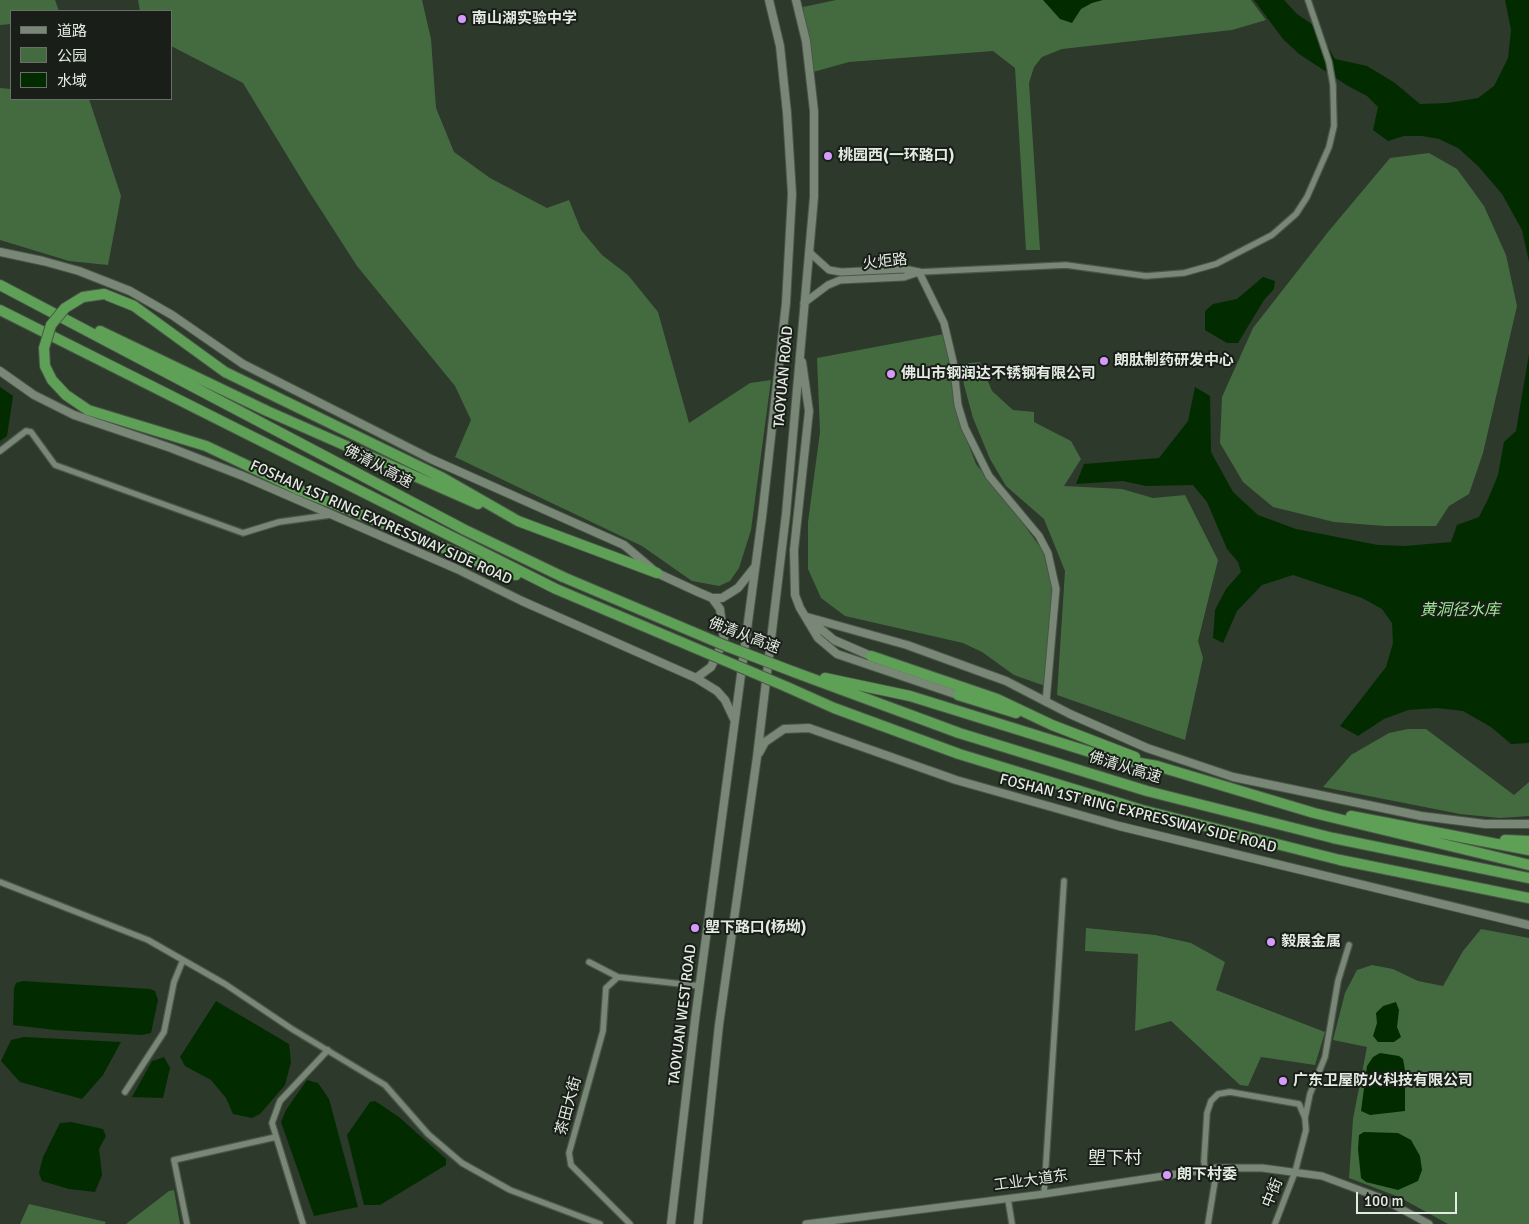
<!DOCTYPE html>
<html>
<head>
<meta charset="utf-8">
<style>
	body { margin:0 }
	#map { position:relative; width:1529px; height:1224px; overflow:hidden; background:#2c392b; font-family:Signika,"Noto Sans SC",sans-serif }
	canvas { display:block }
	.legend { position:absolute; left:10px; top:10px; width:162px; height:90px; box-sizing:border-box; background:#191e18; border:1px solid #6a7069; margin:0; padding:6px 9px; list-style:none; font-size:15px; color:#e3ebe2 }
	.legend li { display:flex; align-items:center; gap:10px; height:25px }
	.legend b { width:25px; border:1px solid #6a7069 }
	.scale { position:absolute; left:1356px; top:1192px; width:101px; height:22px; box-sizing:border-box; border:2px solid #e3ebe2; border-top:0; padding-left:6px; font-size:15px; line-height:18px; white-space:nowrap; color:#e3ebe2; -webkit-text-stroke:4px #191e18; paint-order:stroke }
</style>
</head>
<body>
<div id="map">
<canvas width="1529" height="1224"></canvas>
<ul class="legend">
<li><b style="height:6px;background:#788776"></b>道路</li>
<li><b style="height:14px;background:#446b3f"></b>公园</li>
<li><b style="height:14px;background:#022c00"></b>水域</li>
</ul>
<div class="scale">100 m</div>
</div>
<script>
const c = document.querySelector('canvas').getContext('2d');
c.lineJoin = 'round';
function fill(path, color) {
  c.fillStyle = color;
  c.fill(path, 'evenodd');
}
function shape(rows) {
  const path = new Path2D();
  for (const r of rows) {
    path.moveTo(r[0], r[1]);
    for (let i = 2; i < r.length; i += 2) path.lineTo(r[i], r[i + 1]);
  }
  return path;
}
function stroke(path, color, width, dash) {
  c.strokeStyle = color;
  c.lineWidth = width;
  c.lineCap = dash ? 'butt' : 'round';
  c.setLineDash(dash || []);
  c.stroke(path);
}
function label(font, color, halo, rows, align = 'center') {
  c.font = font + ' Signika,"Noto Sans SC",sans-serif';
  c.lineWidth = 4;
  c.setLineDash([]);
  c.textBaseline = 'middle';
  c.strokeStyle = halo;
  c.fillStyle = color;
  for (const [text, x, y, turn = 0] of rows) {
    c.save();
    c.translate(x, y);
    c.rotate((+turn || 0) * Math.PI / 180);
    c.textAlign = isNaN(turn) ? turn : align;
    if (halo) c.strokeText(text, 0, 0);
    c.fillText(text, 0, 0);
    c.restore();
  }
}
fill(shape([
	[0,0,55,0,59,11,11,11,11,24,0,25],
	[138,0,422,0,431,39,436,108,454,152,490,178,547,208,569,200,581,230,602,255,628,275,658,312,689,423,750,383,771,380,751,530,739,568,730,581,719,586,692,581,642,546,455,457,471,420,455,386,357,266,308,190,243,83,171,46,171,11,140,11],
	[836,0,1251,0,1266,20,1232,30,1062,49,1042,57,1034,67,1029,83,1040,250,1026,250,1015,68,993,51,849,62,813,72,803,7],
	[0,88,11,89,11,99,89,99,121,196,108,265,69,261,0,240],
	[1429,153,1457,169,1484,206,1506,255,1517,306,1483,453,1469,494,1449,506,1436,526,1385,526,1334,522,1273,507,1243,482,1220,443,1222,397,1253,328,1328,232,1390,158],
	[944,334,960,423,976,464,1014,511,1043,551,1053,589,1045,686,1014,675,982,652,963,643,845,616,821,598,808,569,808,522,820,432,817,358],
	[980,362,992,391,1013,410,1034,412,1034,422,1071,441,1081,459,1064,486,1122,489,1153,498,1185,495,1218,560,1198,641,1203,658,1185,740,1057,695,1065,571,1044,519,1006,486,990,459,973,418,964,385,961,364],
	[1408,729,1426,729,1514,795,1529,782,1529,816,1500,818,1460,814,1323,787,1351,755,1389,733],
	[1086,928,1155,935,1191,943,1225,962,1216,990,1325,1032,1315,1065,1261,1057,1248,1086,1240,1085,1171,1021,1135,1031,1138,954,1085,951],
	[1481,929,1529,938,1529,1224,1448,1224,1399,1197,1349,1178,1353,1119,1367,1047,1333,1040,1345,993,1357,970,1372,965,1393,969,1418,981,1443,986,1463,951],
	[174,1190,180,1224,126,1224,169,1191],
	[29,1204,106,1222,105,1224,20,1224]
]), '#446b3f');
fill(shape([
	[1043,0,1103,0,1092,3,1081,9,1072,23,1060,19],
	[1254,0,1284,0,1297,14,1316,27,1335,59,1367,66,1395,83,1420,104,1447,103,1478,98,1494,86,1508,58,1511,30,1505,0,1529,0,1529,262,1522,230,1502,194,1478,166,1458,148,1439,139,1422,136,1404,136,1388,141,1373,130,1378,107,1367,96,1348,86,1299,54,1283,39],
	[1263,277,1275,281,1274,289,1264,300,1238,343,1227,343,1205,330,1205,311,1213,304,1237,299],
	[1529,354,1529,743,1511,744,1491,727,1463,711,1437,708,1408,710,1384,719,1358,736,1340,726,1386,667,1393,643,1392,623,1382,609,1362,598,1293,575,1262,585,1237,611,1223,643,1213,638,1215,610,1226,589,1241,572,1238,562,1227,549,1207,502,1193,485,1146,486,1123,481,1076,484,1084,464,1159,458,1188,421,1195,387,1210,396,1211,452,1233,492,1258,515,1296,529,1378,545,1405,546,1451,542,1457,525,1479,517,1488,499,1498,475,1504,442,1516,431],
	[0,387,13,396,7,436,0,441],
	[23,981,150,989,155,991,158,1000,151,1033,142,1035,55,1030,13,1025,14,988,16,983],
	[216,1001,289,1044,291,1062,285,1085,260,1114,252,1118,233,1114,226,1098,211,1080,185,1066,180,1057],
	[1396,1002,1399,1010,1397,1027,1401,1037,1394,1042,1378,1042,1373,1036,1377,1023,1376,1013,1383,1006],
	[24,1037,121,1042,103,1075,82,1099,20,1082,1,1061,11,1040],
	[1380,1053,1399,1056,1403,1059,1405,1070,1405,1111,1370,1115,1361,1111,1367,1066,1373,1057],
	[164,1057,170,1068,163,1098,132,1097,152,1061],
	[307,1080,318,1083,329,1099,358,1207,314,1216,281,1122,286,1110],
	[375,1101,399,1117,446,1159,446,1165,380,1205,364,1205,347,1135,370,1102],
	[71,1122,103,1129,106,1136,99,1149,102,1175,95,1192,69,1189,42,1181,39,1173,43,1157,60,1123],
	[1364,1132,1398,1133,1411,1140,1420,1156,1422,1170,1418,1181,1398,1190,1366,1182,1361,1178,1358,1149,1359,1135]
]), '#022c00');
const minor = shape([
	[919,272,1066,265,1146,276,1184,273,1216,264,1272,235,1296,214,1307,197,1329,147,1334,126,1333,85,1329,62,1308,0],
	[0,451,26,431,31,432,55,465,243,533,279,522,330,515],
	[0,882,148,940,225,984,292,1029,385,1085,428,1134,462,1163,510,1190,600,1224],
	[589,962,618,977,700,986],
	[618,977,606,988,603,1031,569,1153,571,1165,630,1224],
	[125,1092,164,1032,174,982,183,960],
	[1305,1118,1310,1094,1325,1057,1338,981,1349,945],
	[1205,1170,1204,1161,1207,1113,1211,1101,1218,1094,1230,1092,1299,1104,1305,1118,1306,1130,1295,1172,1275,1224],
	[1044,1194,1064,881],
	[1008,1199,1012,1224],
	[187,1224,174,1160,276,1137],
	[303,1224,272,1123,280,1101,328,1050],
	[1208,1224,1217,1168]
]);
const tertiary = shape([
	[919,272,944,323,953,361,958,405,965,428,989,476,1039,536,1048,553,1056,589,1046,702],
	[804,303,828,285,840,280,904,277,919,272,904,269,841,272,829,270,809,252],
	[806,1224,1044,1194,1217,1168,1262,1168,1322,1176,1381,1198,1429,1224]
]);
const secondary = shape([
	[0,252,43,261,79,271,130,291,172,315,243,364,431,459,624,545,657,573,698,592,712,598,722,598,738,588,754,568],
	[802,362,809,411,794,550,795,595,800,608,818,638,837,654,958,695],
	[0,371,34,395,74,415,171,448,243,476,457,569,522,601,696,678,717,691,725,700,734,719],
	[807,617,907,645,1006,681,1070,714,1147,748,1233,777,1421,816,1485,824,1529,824],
	[810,620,834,640,871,656],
	[696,678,711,667,724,640,720,609,712,598],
	[759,753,765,742,784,729,809,728,956,780,1119,826,1529,925],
	[671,1224,695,1020,762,517,786,303,792,194,787,113,780,46,769,0],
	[698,1224,719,1025,757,757,786,514,814,197,814,111,806,41,796,0]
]);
const motorway = shape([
	[0,285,465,530,563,577],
	[104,294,134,306,225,372,443,478,518,521,657,573],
	[0,310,556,589],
	[100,331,267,411,478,504],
	[52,380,66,395,88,410,206,446,297,489,491,567,516,575],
	[871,656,997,699,1052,725,1135,757],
	[794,672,959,733,1147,791,1333,838,1529,878],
	[825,678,910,696,1106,757,1157,766,1314,813,1529,865],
	[787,687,834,708,959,754,1142,810,1340,860,1529,898],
	[958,695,1016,713],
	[1351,816,1529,850],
	[1505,840,1529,841]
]);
stroke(minor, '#4b5549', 8);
stroke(tertiary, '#4b5549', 9);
stroke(secondary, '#4b5549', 10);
stroke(motorway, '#4b5549', 12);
stroke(minor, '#788776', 5.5);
stroke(tertiary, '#788776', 7);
stroke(secondary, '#788776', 8);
stroke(motorway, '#5ea056', 10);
const motorwayBridge = shape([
	[52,380,45,366,44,348,51,325,65,308,83,297,104,294],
	[563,577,726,646,794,672],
	[556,589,787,687]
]);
stroke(motorwayBridge, '#4b5549', 12, []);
stroke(motorwayBridge, '#5ea056', 10);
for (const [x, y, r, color] of [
	[462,19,5,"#d69bfa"],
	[828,156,5,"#d69bfa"],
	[1104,361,5,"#d69bfa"],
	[891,374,5,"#d69bfa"],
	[695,928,5,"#d69bfa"],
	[1271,942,5,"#d69bfa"],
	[1283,1081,5,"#d69bfa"],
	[1167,1175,5,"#d69bfa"]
]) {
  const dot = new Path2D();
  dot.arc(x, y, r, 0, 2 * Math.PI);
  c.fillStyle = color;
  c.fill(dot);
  stroke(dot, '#191e18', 2);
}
label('bold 15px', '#e3ebe2', '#191e18', [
	["南山湖实验中学",472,19],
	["桃园西(一环路口)",838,156],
	["朗肽制药研发中心",1114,361],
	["佛山市钢润达不锈钢有限公司",901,374],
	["塱下路口(杨坳)",705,928],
	["毅展金属",1281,942],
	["广东卫屋防火科技有限公司",1293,1081],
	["朗下村委",1177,1175]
], 'left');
label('15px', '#e3ebe2', '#191e18', [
	["火炬路",885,262,-6],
	["TAOYUAN ROAD",784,377,-85],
	["佛清从高速",378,467,28],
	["FOSHAN 1ST RING EXPRESSWAY SIDE ROAD",381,523,24],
	["佛清从高速",744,636,21],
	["佛清从高速",1125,768,17],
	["FOSHAN 1ST RING EXPRESSWAY SIDE ROAD",1138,814,14],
	["TAOYUAN WEST ROAD",683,1015,-83],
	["茶田大街",569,1106,-75],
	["工业大道东",1031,1181,-8],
	["中街",1273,1193,-68]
]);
label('italic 16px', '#9fea96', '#191e18', [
	["黄洞径水库",1460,611]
]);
label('18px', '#e3ebe2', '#191e18', [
	["塱下村",1115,1159]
]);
</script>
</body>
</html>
